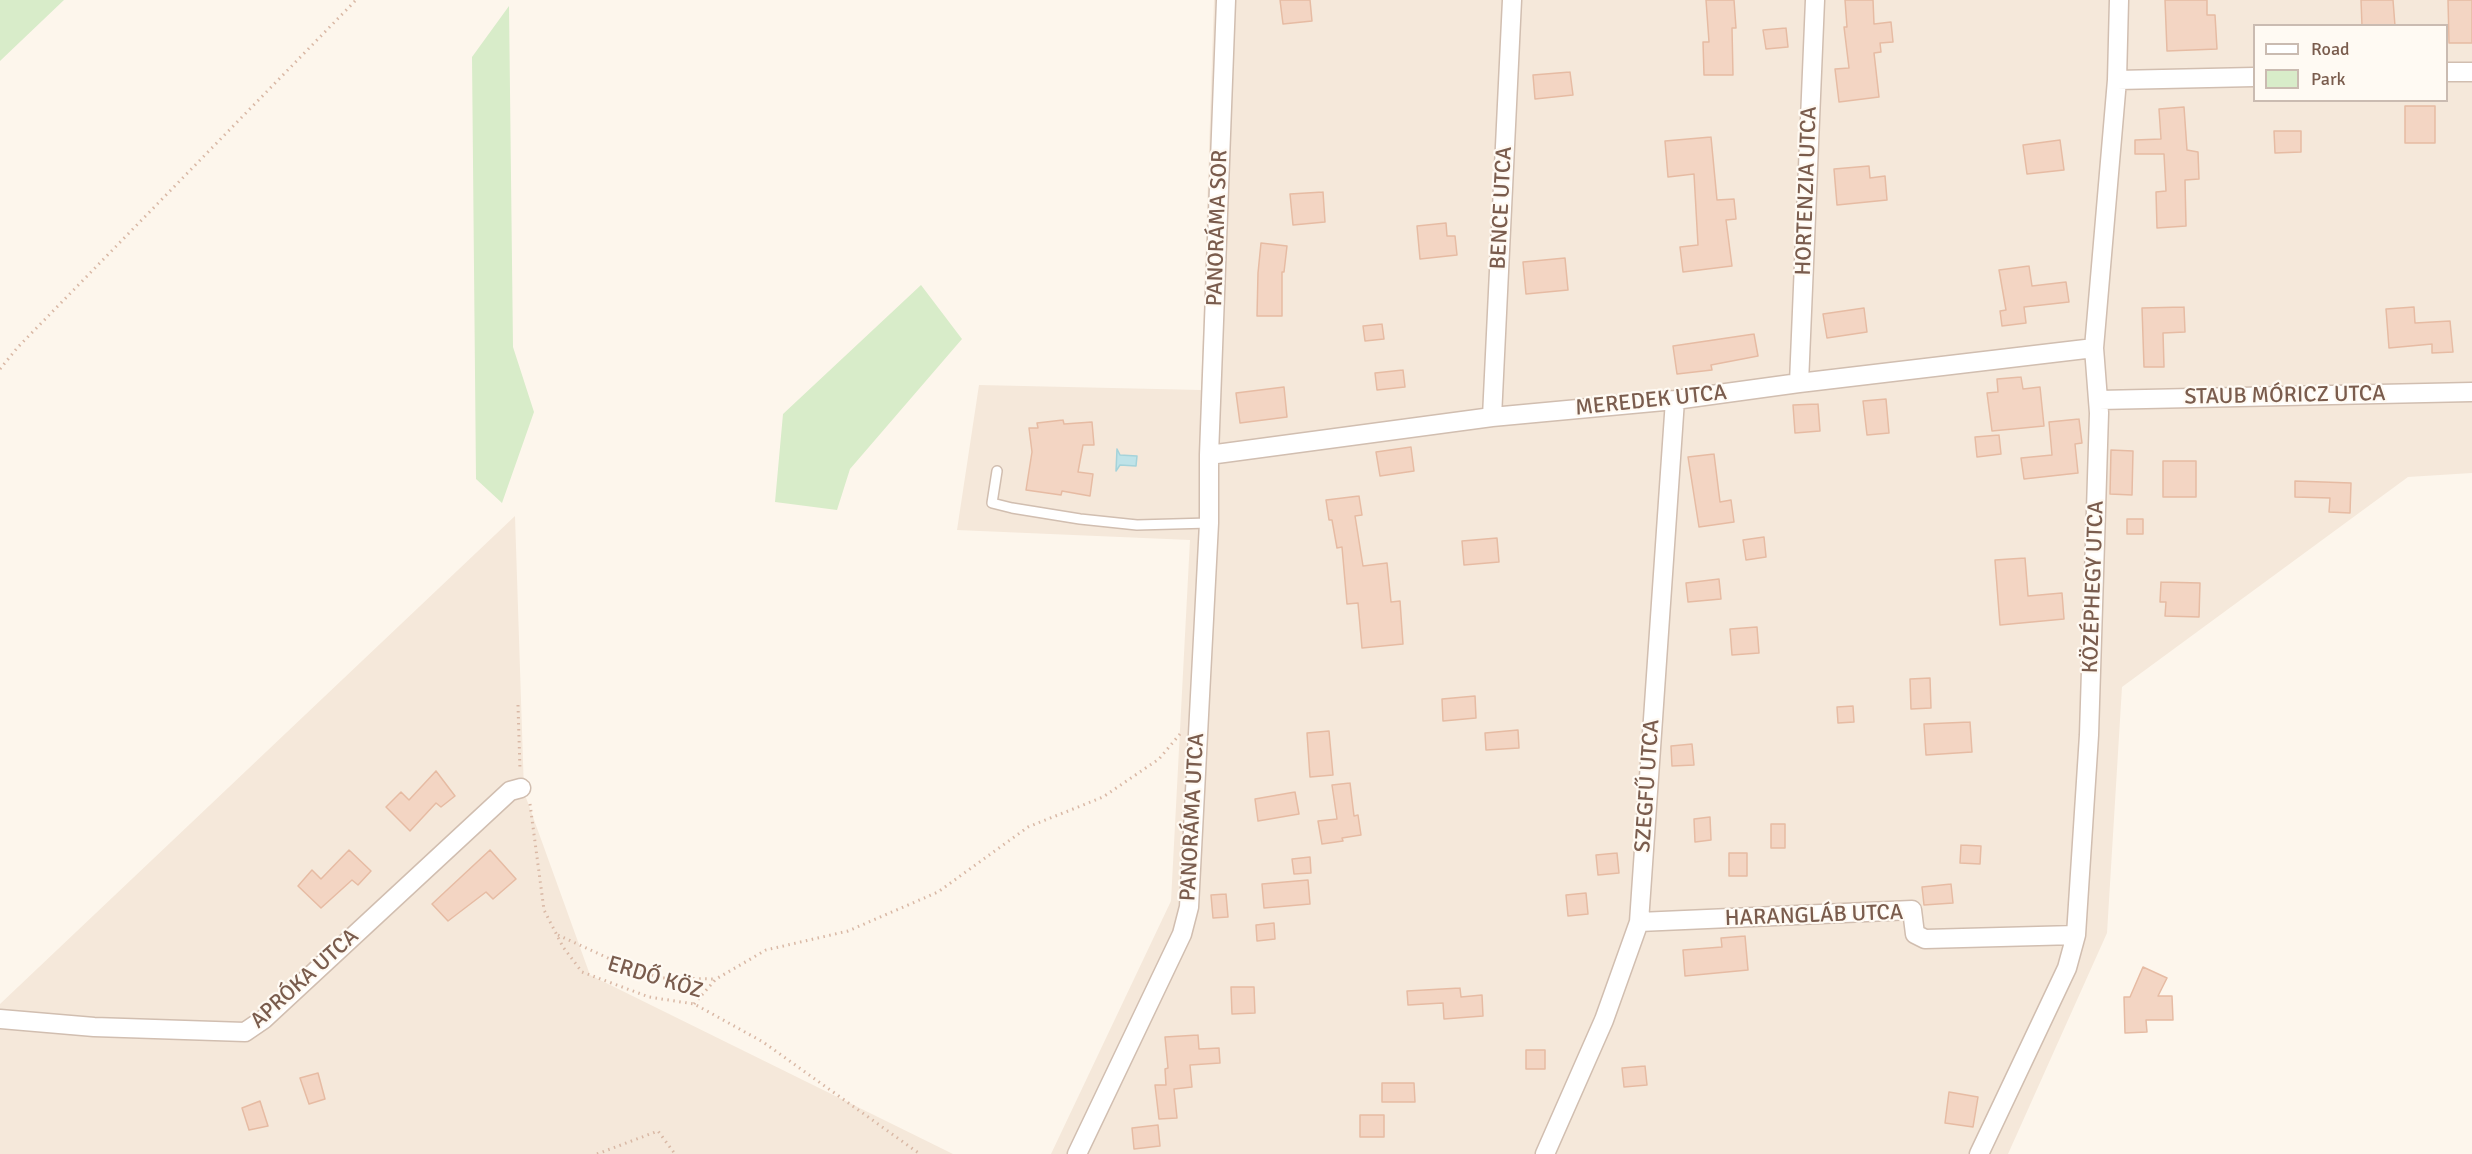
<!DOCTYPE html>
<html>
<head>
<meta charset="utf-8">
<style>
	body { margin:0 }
	#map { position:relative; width:2472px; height:1154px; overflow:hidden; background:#fdf6ec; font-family:Signika,sans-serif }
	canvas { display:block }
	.legend { position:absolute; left:2253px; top:24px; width:195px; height:78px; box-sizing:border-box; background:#fffaf3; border:2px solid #cabbb1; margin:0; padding:8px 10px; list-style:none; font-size:18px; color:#7a5c4d }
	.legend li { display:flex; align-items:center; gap:12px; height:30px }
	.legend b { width:30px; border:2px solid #cabbb1 }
</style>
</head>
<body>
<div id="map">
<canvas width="2472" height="1154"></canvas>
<ul class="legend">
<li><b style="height:8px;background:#fff"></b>Road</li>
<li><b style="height:16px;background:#d8ecc9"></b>Park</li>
</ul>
</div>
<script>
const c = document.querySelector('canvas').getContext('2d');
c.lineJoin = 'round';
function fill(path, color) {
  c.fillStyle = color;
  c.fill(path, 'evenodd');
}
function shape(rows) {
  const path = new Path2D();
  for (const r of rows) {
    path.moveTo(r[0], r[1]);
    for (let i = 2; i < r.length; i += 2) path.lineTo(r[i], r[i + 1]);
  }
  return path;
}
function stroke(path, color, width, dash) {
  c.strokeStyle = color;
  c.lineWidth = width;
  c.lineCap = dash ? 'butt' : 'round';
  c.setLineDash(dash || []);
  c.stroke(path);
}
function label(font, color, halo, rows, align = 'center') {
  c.font = font + ' Signika,sans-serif';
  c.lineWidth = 4.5;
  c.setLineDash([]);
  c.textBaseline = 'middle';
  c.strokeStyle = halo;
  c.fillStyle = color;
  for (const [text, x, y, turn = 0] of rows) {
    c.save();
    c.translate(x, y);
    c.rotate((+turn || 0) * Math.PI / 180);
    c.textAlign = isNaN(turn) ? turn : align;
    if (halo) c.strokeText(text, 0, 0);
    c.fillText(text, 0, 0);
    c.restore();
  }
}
fill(shape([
	[1214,0,2472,0,2472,473,2408,477,2122,687,2107,933,2008,1154,1051,1154,1171,901,1190,540,957,530,979,385,1201,390],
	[2254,26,2446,26,2446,100,2254,100],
	[515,516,524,792,590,975,953,1154,0,1154,0,1004]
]), '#f5e8da');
fill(shape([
	[0,0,64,0,0,61],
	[509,6,513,347,534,412,502,503,476,479,472,57],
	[921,285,962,339,850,469,837,510,775,502,783,414]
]), '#d8ecc9');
const water = shape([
	[1117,449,1120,455,1137,456,1136,466,1120,465,1116,471,1117,449]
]);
fill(water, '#bfe3e8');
stroke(water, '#a5d3da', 1.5);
const building = shape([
	[1280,0,1310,0,1312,21,1283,24,1280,0],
	[1706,0,1734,0,1736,28,1732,28,1733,75,1704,75,1703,42,1709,42,1706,0],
	[1845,0,1873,0,1874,24,1891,22,1893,42,1880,43,1881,52,1874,53,1879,97,1839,102,1835,69,1849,68,1844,27,1847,27,1845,0],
	[2165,0,2207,0,2207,15,2215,15,2217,49,2167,51,2165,0],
	[2361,0,2393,0,2395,26,2362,26,2361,0],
	[2448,0,2472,0,2472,43,2449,43,2448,0],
	[1786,28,1788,47,1766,49,1763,30,1786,28],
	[1570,72,1573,95,1535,99,1533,75,1570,72],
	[2405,106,2435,106,2435,143,2405,143,2405,106],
	[2184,107,2187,150,2198,152,2199,179,2185,180,2186,226,2157,228,2156,192,2166,191,2164,154,2135,154,2135,140,2161,139,2159,109,2184,107],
	[2274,131,2301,131,2301,152,2275,153,2274,131],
	[1711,137,1717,200,1734,199,1736,219,1726,220,1732,266,1683,272,1680,247,1698,245,1694,174,1668,177,1665,141,1711,137],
	[2060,140,2064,170,2027,174,2023,145,2060,140],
	[1869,166,1870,178,1885,176,1887,200,1837,205,1834,169,1869,166],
	[1323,192,1325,222,1293,225,1290,194,1323,192],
	[1446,223,1447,236,1455,236,1457,255,1420,259,1417,226,1446,223],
	[1261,243,1287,246,1284,272,1282,272,1282,316,1257,316,1258,273,1261,243],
	[1565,258,1568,290,1526,294,1523,262,1565,258],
	[2029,266,2032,286,2066,282,2069,302,2024,307,2026,323,2002,326,2000,311,2006,310,1999,270,2029,266],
	[2184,307,2185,332,2163,333,2164,367,2144,367,2142,308,2184,307],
	[2414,307,2415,323,2450,321,2453,352,2432,353,2432,344,2389,348,2386,309,2414,307],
	[1864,308,1867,332,1827,338,1823,314,1864,308],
	[1382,324,1384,339,1365,341,1363,326,1382,324],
	[1754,334,1758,356,1711,365,1712,370,1677,374,1673,346,1754,334],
	[1403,370,1405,387,1377,390,1375,373,1403,370],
	[2021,377,2023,389,2040,387,2044,426,1992,431,1987,393,1998,392,1997,379,2021,377],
	[1284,387,1287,417,1240,423,1236,393,1284,387],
	[1886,399,1889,433,1867,435,1863,401,1886,399],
	[1818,404,1820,431,1795,433,1793,405,1818,404],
	[2079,419,2082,443,2075,444,2078,473,2024,479,2021,458,2052,455,2049,422,2079,419],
	[1063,420,1064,424,1092,422,1094,445,1083,445,1078,472,1093,474,1090,496,1062,491,1061,495,1026,490,1032,452,1029,428,1038,428,1037,423,1063,420],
	[1999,435,2001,454,1977,457,1975,437,1999,435],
	[1411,447,1414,471,1380,476,1376,452,1411,447],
	[2111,450,2133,451,2132,495,2110,494,2111,450],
	[1714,454,1720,502,1731,500,1734,522,1699,527,1688,457,1714,454],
	[2163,461,2196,461,2196,497,2163,497,2163,461],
	[2295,481,2351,483,2350,513,2329,512,2330,498,2295,497,2295,481],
	[1359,496,1362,515,1355,516,1363,566,1387,563,1391,602,1400,601,1403,644,1362,648,1358,603,1347,604,1342,547,1337,548,1332,520,1329,520,1326,500,1359,496],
	[2127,519,2143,519,2143,534,2127,534,2127,519],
	[1764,537,1766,557,1746,560,1743,540,1764,537],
	[1497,538,1499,562,1464,565,1462,541,1497,538],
	[2025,558,2028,596,2062,593,2064,619,2000,625,1995,560,2025,558],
	[1719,579,1721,599,1688,602,1686,583,1719,579],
	[2161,582,2200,583,2199,617,2165,616,2166,602,2160,602,2161,582],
	[1757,627,1759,653,1732,655,1730,629,1757,627],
	[1930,678,1931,708,1911,709,1910,679,1930,678],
	[1475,696,1476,718,1443,721,1442,699,1475,696],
	[1853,706,1854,722,1838,723,1837,707,1853,706],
	[1970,722,1972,752,1926,755,1924,724,1970,722],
	[1518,730,1519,748,1486,750,1485,733,1518,730],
	[1329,731,1333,775,1310,777,1307,733,1329,731],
	[1692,744,1694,765,1672,766,1671,746,1692,744],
	[436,771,455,796,441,807,436,803,410,831,386,807,401,792,409,800,436,771],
	[1350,783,1354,816,1358,815,1361,835,1342,838,1343,841,1322,844,1318,821,1337,819,1332,785,1350,783],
	[1295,792,1299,814,1258,821,1255,799,1295,792],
	[1710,817,1711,840,1695,842,1694,819,1710,817],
	[1771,824,1785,824,1785,848,1771,848,1771,824],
	[1961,845,1981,846,1980,864,1960,863,1961,845],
	[349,850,371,871,358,885,352,880,321,908,298,886,312,870,321,879,349,850],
	[490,850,516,879,493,899,486,892,448,921,432,904,490,850],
	[1617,853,1619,873,1598,875,1596,855,1617,853],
	[1729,853,1747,853,1747,876,1729,876,1729,853],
	[1310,857,1311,873,1294,874,1292,859,1310,857],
	[1308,880,1310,904,1264,908,1262,884,1308,880],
	[1951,884,1953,903,1924,905,1922,887,1951,884],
	[1586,893,1588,914,1568,916,1566,895,1586,893],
	[1226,894,1228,917,1213,918,1211,895,1226,894],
	[1274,923,1275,939,1257,941,1256,925,1274,923],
	[1745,936,1748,970,1685,976,1683,950,1722,947,1721,938,1745,936],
	[2143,967,2167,978,2158,996,2172,996,2173,1020,2146,1020,2147,1032,2125,1033,2124,997,2130,997,2143,967],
	[1231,987,1254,987,1255,1013,1232,1014,1231,987],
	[1460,988,1461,997,1482,995,1483,1016,1444,1019,1443,1003,1408,1005,1407,991,1460,988],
	[1198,1035,1199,1049,1219,1048,1220,1063,1190,1065,1192,1087,1174,1089,1177,1118,1159,1119,1155,1085,1166,1085,1165,1069,1168,1068,1165,1037,1198,1035],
	[1526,1050,1545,1050,1545,1069,1526,1069,1526,1050],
	[1645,1066,1647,1085,1624,1087,1622,1068,1645,1066],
	[318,1073,325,1099,309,1104,300,1078,318,1073],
	[1382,1083,1414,1083,1415,1102,1382,1102,1382,1083],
	[1949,1092,1978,1097,1973,1127,1945,1123,1949,1092],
	[260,1101,268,1126,249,1130,242,1108,260,1101],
	[1360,1115,1384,1115,1384,1137,1360,1137,1360,1115],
	[1158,1125,1160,1146,1134,1149,1132,1128,1158,1125]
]);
fill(building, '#f3d5c3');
stroke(building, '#e6bba3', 1.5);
const lane = shape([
	[997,471,992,503,1012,508,1080,519,1137,525,1209,523]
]);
const street = shape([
	[2446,72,2472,72],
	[2117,80,2254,77],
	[1799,383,1815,0],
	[2099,400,2472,392],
	[1492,417,1512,0],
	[1209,455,1492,417,1675,400,1799,383,2094,348],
	[1639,922,1912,910,1915,934,1925,939,2076,935],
	[0,1019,94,1027,245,1032,264,1019,510,791,521,788],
	[1077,1154,1182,934,1189,907,1209,523,1209,455,1226,0],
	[1545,1154,1604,1020,1639,922,1675,400],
	[1979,1154,2067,968,2076,935,2089,735,2099,413,2094,348,2117,80,2119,0]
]);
stroke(lane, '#d1beb0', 12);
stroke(street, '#d1beb0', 21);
stroke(shape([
	[0,369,18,347,356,0],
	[518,705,520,770],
	[530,804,544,910,563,947,582,972,649,997,694,1004,707,1011,763,1042,920,1154],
	[558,935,610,959,659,978,716,979],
	[694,1004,716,979,766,950,848,931,938,892,1028,827,1103,797,1159,759,1180,734],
	[597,1154,658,1131,675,1154]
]), '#d9b8a5', 3, [1.5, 4.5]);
stroke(lane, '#fff', 9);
stroke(street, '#fff', 18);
label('22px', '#7a5c4d', '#fffaf3', [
	["HORTENZIA UTCA",1807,191,-88],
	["BENCE UTCA",1502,208,-87],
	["PANORÁMA SOR",1218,228,-88],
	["STAUB MÓRICZ UTCA",2285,396,-1],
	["MEREDEK UTCA",1651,401,-6],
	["KÖZÉPHEGY UTCA",2094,587,-88],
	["SZEGFŰ UTCA",1648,786,-86],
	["PANORÁMA UTCA",1193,817,-87],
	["HARANGLÁB UTCA",1814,916,-2],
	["ERDŐ KÖZ",655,978,17],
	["APRÓKA UTCA",305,979,-42]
]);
</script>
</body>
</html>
